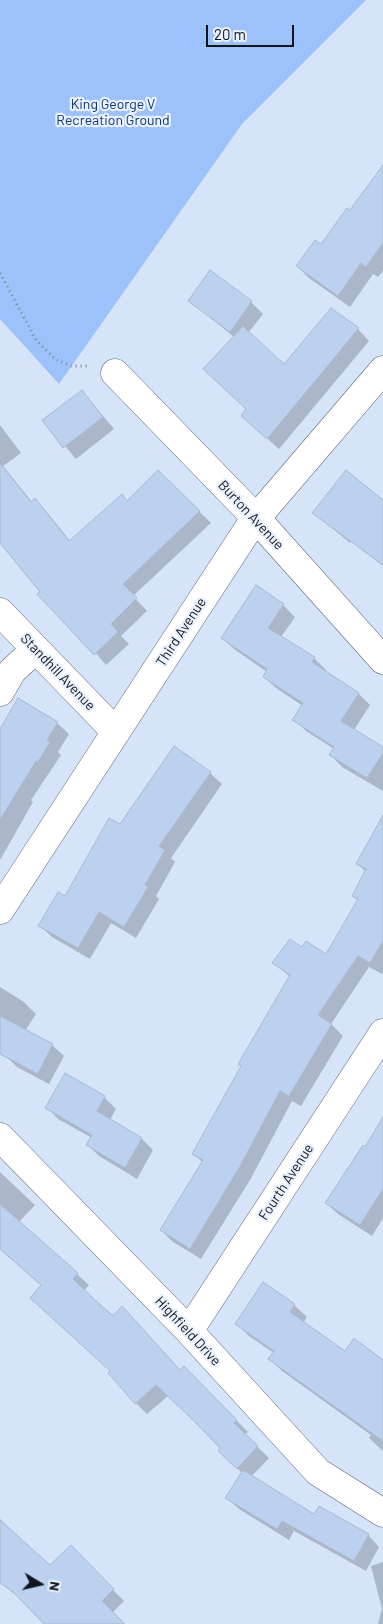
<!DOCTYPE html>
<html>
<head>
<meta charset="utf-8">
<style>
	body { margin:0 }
	#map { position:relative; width:383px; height:1624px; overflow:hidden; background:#d6e4fa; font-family:Barlow,sans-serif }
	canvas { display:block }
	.north { position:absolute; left:15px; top:1559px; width:50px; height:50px; -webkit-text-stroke:4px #e9f1fe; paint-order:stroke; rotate:99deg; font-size:14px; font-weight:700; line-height:20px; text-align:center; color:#11161d }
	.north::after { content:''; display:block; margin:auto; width:18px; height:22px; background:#11161d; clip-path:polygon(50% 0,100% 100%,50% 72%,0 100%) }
	.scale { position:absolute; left:206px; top:25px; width:88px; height:22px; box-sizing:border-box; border:2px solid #11161d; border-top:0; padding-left:6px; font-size:15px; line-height:18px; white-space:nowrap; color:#11161d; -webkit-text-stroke:4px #e9f1fe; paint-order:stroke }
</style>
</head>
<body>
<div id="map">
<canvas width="383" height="1624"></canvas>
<div class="north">N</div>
<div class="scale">20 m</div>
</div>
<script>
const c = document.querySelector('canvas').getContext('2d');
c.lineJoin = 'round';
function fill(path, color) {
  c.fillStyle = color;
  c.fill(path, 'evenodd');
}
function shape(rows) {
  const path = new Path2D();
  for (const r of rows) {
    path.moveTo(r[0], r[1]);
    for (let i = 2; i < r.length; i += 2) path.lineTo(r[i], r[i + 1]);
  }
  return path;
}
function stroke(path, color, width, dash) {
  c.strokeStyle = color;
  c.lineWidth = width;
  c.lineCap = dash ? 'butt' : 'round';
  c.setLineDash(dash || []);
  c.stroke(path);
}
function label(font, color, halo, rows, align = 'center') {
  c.font = font + ' Barlow,sans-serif';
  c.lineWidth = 4.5;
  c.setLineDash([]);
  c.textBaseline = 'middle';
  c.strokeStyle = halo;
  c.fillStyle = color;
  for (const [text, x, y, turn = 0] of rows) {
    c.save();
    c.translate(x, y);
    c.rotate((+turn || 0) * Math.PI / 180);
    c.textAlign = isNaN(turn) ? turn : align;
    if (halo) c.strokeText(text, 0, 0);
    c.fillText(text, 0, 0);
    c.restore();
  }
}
fill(shape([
	[0,0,366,0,242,124,59,384,0,319]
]), '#9dc1fa');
fill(shape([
	[383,171,383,271,378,277,373,274,350,307,309,278,297,266,322,246],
	[190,301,251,302,263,314,248,333,284,366,358,329,369,341,279,449,242,416,248,410,234,337],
	[82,391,114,429,76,459,44,421],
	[0,425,21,453,3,466,32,502,35,500,46,511,70,541,128,502,158,472,211,523,133,596,147,611,121,636,129,644,106,665,0,541],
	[383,501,383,566,351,541,350,543,314,513],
	[257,587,283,605,295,617,281,637,314,658,326,670,325,671,359,694,370,705,354,730,383,747,383,791,342,767,331,755,334,749,306,731,294,719,303,706,276,688,264,677,267,672,234,649,222,638],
	[57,723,69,734,58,752,61,755,31,800,33,802,0,860,0,740],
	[210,773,222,784,171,858,175,862,156,896,159,899,136,938,111,923,90,959,52,937,40,926,65,897,121,826],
	[383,817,383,971,382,974,369,967,331,1024,343,1036,301,1106,292,1101,250,1180,201,1259,173,1242,161,1230,203,1163,194,1154,290,977,274,963,302,949,326,956,358,901,353,896,366,872,358,864],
	[0,987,24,1002,36,1014,25,1031,52,1045,64,1056,49,1084,17,1067,0,1050],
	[104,1097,116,1109,110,1120,142,1139,153,1150,137,1179,99,1156,88,1145,92,1138,58,1119,47,1107],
	[383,1119,383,1218,372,1236,338,1214,326,1203,366,1148],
	[0,1172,35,1205,19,1222,89,1285,84,1291,184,1375,184,1368,248,1432,245,1435,269,1458,251,1477,315,1516,368,1535,379,1547,366,1571,294,1531,289,1540,239,1509,227,1498,242,1473,220,1451,221,1448,198,1423,168,1396,147,1414,136,1403,42,1286,0,1249],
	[294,1305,307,1317,303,1323,345,1352,383,1361,383,1451,369,1438,371,1435,282,1371,270,1359,274,1353,249,1336,237,1324],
	[0,1519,50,1567,71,1547,124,1601,112,1613,123,1624,45,1624,24,1602,0,1582],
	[383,1562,383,1624,378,1624,382,1609,371,1566]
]), '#0003');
const building = shape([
	[383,165,383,243,366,267,361,263,338,296,296,266,315,240,321,244,347,208,350,210,383,165],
	[210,270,252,301,230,332,188,301,210,270],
	[331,308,359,328,267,439,241,416,246,409,203,369,243,326,284,364,331,308],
	[82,390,103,417,63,448,42,420,82,390],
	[0,463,31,502,35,498,69,541,122,494,127,501,158,470,200,511,123,584,137,598,111,624,118,632,94,655,37,594,40,592,0,543,0,463],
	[346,470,383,500,383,565,312,513,346,470],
	[256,585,284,604,268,628,315,657,312,662,359,693,341,721,383,747,383,753,367,778,329,755,334,747,292,720,303,703,263,677,267,669,221,638,256,585],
	[18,698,58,722,47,740,50,742,38,762,36,761,0,820,0,729,18,698],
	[174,746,211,772,159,846,165,850,145,885,148,887,124,927,99,912,78,948,38,926,58,892,65,896,109,818,120,824,174,746],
	[383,815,383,941,370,963,358,956,318,1015,332,1024,289,1096,280,1091,239,1168,190,1249,160,1230,203,1160,192,1154,241,1066,238,1064,290,975,272,963,290,939,302,947,306,941,326,954,358,899,352,896,366,869,356,864,383,815],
	[0,1016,53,1044,38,1074,0,1054,0,1016],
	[65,1073,105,1096,97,1111,142,1138,125,1168,86,1145,92,1135,45,1108,65,1073],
	[383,1117,383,1189,360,1225,325,1203,363,1145,365,1147,383,1117],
	[0,1204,78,1273,73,1279,94,1299,113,1316,122,1306,180,1370,184,1366,237,1420,234,1423,258,1446,237,1469,218,1451,220,1448,191,1418,156,1385,135,1404,108,1373,110,1371,30,1298,41,1285,0,1249,0,1204],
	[263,1282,295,1304,290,1312,345,1351,354,1338,383,1360,383,1441,268,1359,274,1351,235,1324,263,1282],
	[243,1470,314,1514,319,1506,369,1534,354,1561,282,1521,277,1529,225,1498,243,1470],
	[0,1520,50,1565,71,1545,114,1589,102,1601,125,1624,44,1624,13,1592,0,1583,0,1520]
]);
fill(building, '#bcd0f0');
stroke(building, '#abb9ce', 1);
const minor = shape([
	[115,373,255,517,383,660],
	[0,612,116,732],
	[0,692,12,671,36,649],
	[0,910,252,523,383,370],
	[0,1137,189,1331,318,1472,383,1513],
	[189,1331,383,1033]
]);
stroke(minor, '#5b677a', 29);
stroke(shape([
	[0,273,36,340,55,359,71,366,88,366]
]), '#7e8897', 3, [1, 4]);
stroke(minor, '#fff', 28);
label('14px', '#0b3679', '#e9f1fe', [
	["King George V",113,104],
	["Recreation Ground",113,120]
]);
label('14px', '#11161d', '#e9f1fe', [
	["Burton Avenue",251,515,47],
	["Third Avenue",181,632,-57],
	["Standhill Avenue",58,672,46],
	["Fourth Avenue",286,1182,-57],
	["Highfield Drive",188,1331,47]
]);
</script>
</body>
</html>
